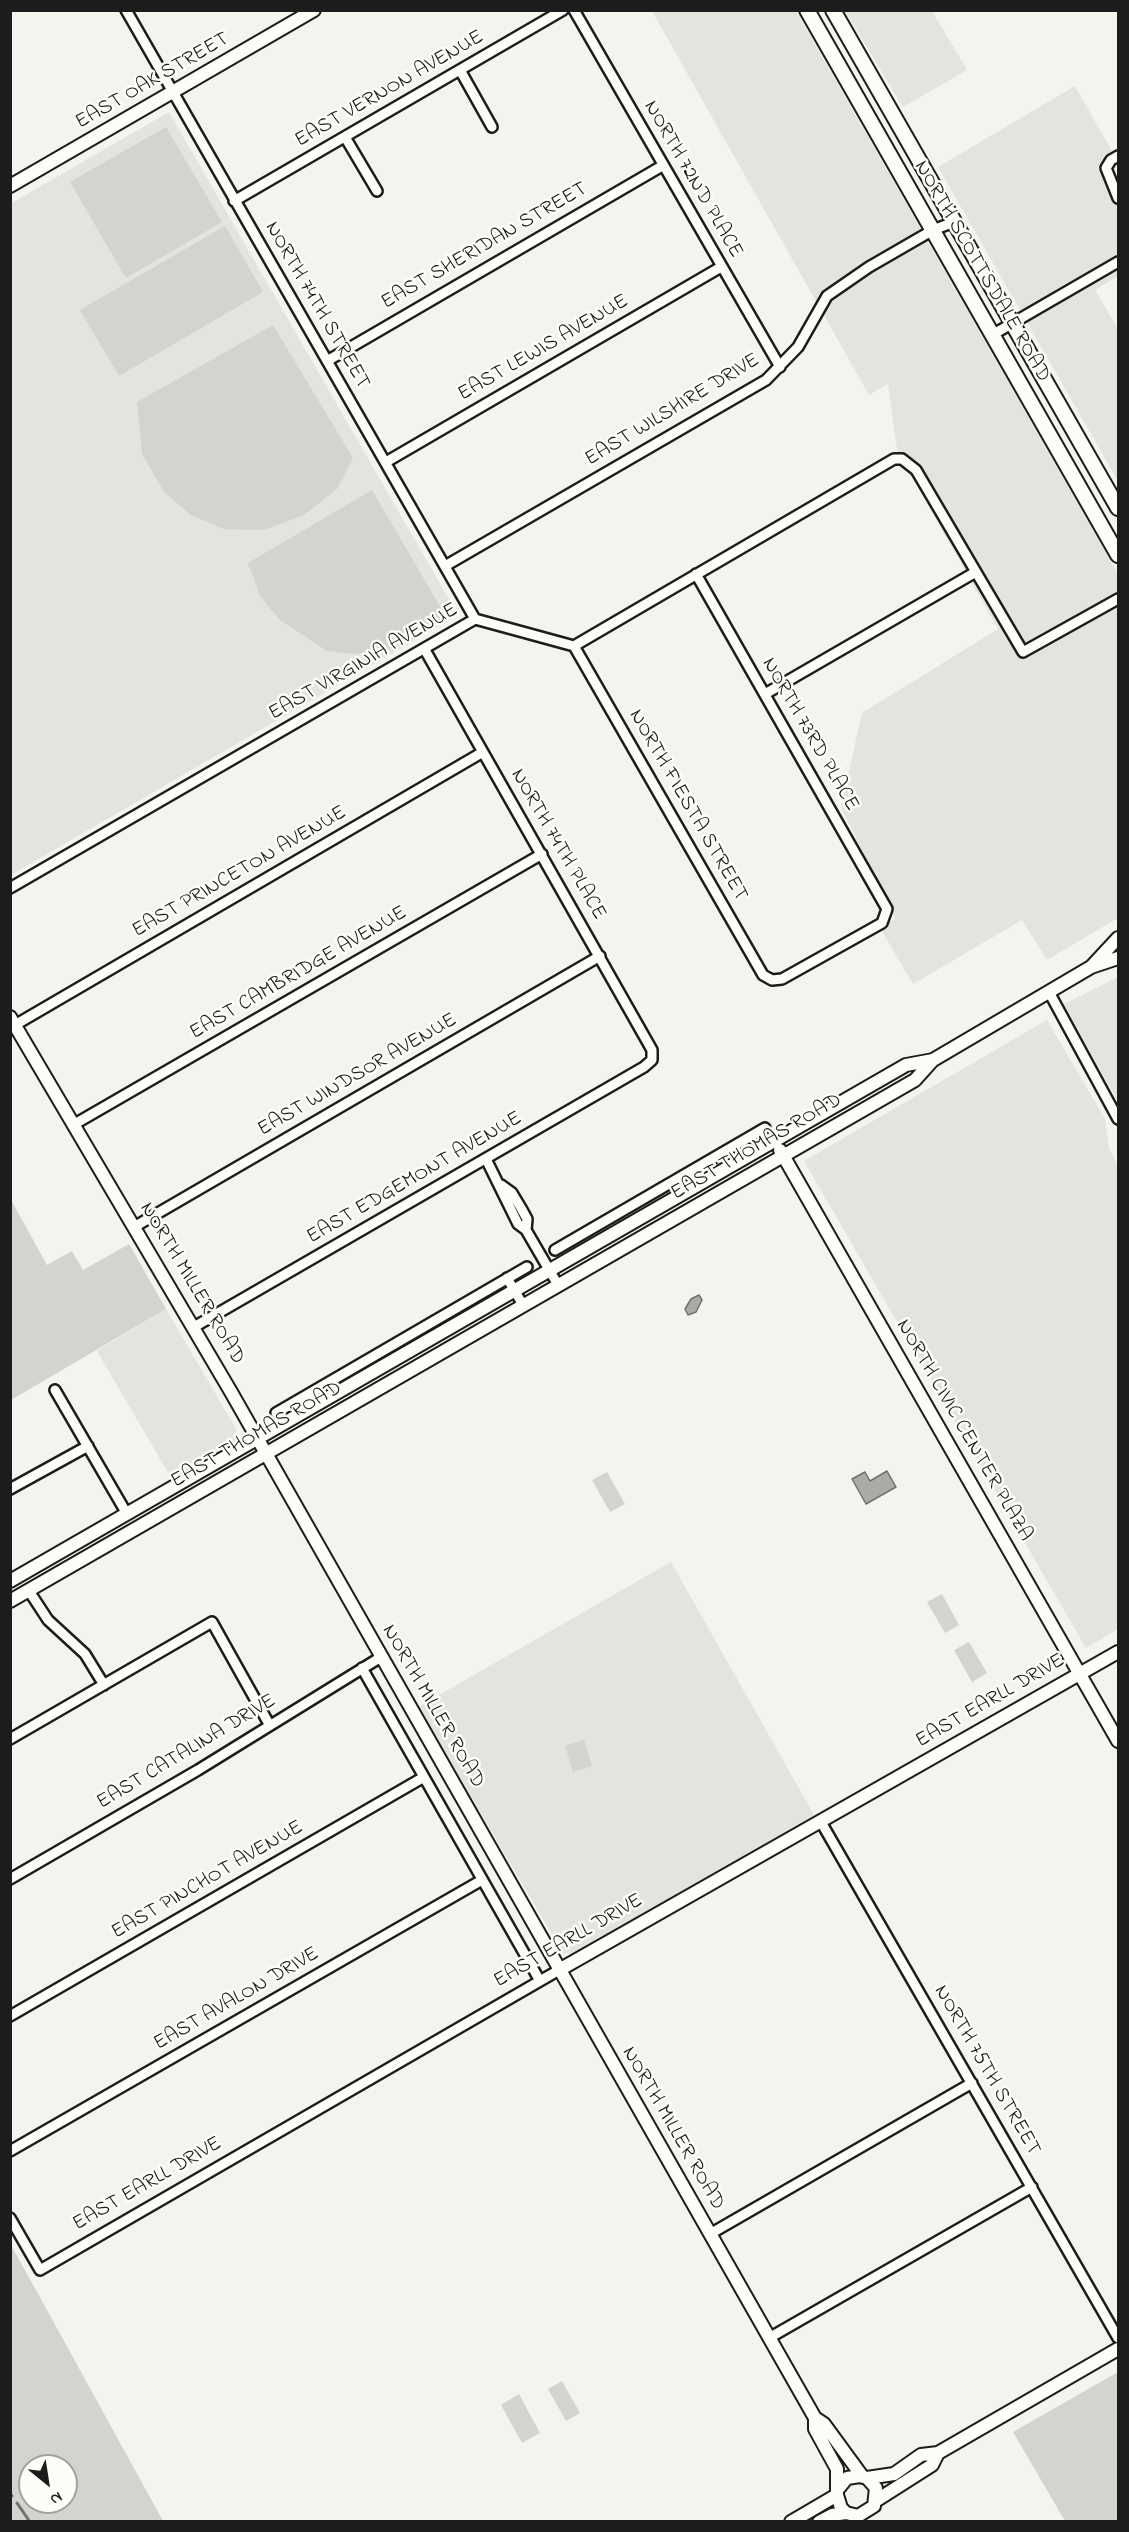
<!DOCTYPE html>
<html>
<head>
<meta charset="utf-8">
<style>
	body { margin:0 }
	#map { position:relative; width:1129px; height:2532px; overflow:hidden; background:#f4f3ee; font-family:"Indie Flower",sans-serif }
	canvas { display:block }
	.frame { position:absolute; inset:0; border:12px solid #1c1c1c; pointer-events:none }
	.north { position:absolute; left:18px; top:2454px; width:60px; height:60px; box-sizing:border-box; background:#fdfcf7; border:2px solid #a3a29f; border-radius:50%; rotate:150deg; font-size:16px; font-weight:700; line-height:24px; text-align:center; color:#1c1c1c }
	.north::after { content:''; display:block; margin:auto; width:21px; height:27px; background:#1c1c1c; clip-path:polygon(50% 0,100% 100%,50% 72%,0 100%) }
</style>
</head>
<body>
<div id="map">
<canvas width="1129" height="2532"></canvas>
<div class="frame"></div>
<div class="north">N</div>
</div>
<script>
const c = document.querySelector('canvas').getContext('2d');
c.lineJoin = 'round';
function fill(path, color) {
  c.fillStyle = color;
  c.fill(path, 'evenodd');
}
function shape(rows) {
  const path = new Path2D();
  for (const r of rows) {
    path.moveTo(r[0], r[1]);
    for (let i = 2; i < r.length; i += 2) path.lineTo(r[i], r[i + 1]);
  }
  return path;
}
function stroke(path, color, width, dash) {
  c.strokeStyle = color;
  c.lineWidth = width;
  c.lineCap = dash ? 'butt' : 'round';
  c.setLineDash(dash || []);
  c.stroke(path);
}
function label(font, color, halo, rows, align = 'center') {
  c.font = font + ' "Indie Flower",sans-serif';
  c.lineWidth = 5;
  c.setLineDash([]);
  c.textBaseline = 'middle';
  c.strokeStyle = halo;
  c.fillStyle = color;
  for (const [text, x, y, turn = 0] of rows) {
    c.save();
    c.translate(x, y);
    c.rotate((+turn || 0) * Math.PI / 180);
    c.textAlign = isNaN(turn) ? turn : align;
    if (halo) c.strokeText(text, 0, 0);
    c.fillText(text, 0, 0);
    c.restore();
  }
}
fill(shape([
	[652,11,796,11,1118,574,1118,918,1047,960,1022,920,913,984,880,928,895,919,841,807,862,713,998,629,897,450,888,384,869,395],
	[845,11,932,11,967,70,903,107],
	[1075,86,1118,162,1112,167,1118,179,1118,276,1095,290,1118,329,1118,481,938,167],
	[169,112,458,615,11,875,10,204],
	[1118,977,1118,1102,1064,1004],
	[1047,1020,1105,1119,1109,1149,1118,1165,1118,1629,1086,1648,804,1161],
	[166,1309,235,1427,238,1437,234,1446,173,1481,97,1351],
	[671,1562,814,1815,573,1954,563,1953,418,1707]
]), '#e4e3de');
fill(shape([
	[166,127,222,222,126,278,70,182],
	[225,226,263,292,119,376,80,310],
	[273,325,353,458,337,489,304,515,264,530,224,529,191,515,164,492,142,454,137,402],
	[372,490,445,615,417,637,386,650,356,654,327,651,280,620,260,596,248,563],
	[11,1200,47,1265,72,1251,83,1270,129,1244,166,1309,11,1400],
	[607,1472,625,1504,610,1512,592,1480],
	[942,1594,959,1625,945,1633,927,1602],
	[969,1642,987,1673,972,1682,954,1650],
	[584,1740,592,1766,573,1772,565,1746],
	[11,2245,47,2310,163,2521,11,2521],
	[30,2466,66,2466,66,2502,30,2502],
	[1118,2372,1118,2521,1065,2521,1013,2432],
	[562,2381,580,2413,566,2421,548,2389],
	[519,2394,540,2433,522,2443,501,2405]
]), '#d4d3cf');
const water = shape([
	[699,1295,702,1300,696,1312,688,1315,685,1309,691,1299,699,1295],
	[887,1471,896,1487,866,1504,852,1479,865,1472,870,1481,887,1471]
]);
fill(water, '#abaaa6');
stroke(water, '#72716f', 1.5);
stroke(shape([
	[10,2494,12,2496],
	[17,2503,30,2522]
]), '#72716f', 3);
const street = shape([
	[126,10,475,619],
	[574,10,780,367],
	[460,70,492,127],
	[345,137,377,191],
	[1118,156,1111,160,1106,168,1118,198],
	[234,201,563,10],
	[992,335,1118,262],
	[327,361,662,166],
	[386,462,721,267],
	[445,566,766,380,798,347,827,296,869,267,933,230,954,222],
	[574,646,763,975,772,980,782,979,882,923,887,909,696,574],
	[765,694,974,573],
	[10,888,475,619,574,646,894,459,902,459,916,470,1023,652,1118,599],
	[1049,992,1118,1119],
	[15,1025,483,752],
	[73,1125,542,854],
	[486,1159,518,1224,526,1230,558,1285],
	[501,1185,512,1193,521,1208,527,1219,526,1230],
	[134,1227,600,956],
	[555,1250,765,1128],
	[507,1278,523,1305],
	[194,1327,644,1067,652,1060,652,1050,425,650],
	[55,1390,127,1514],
	[276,1413,527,1267],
	[10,1489,88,1446],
	[29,1591,48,1620,85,1654,104,1685],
	[362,1668,540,1981],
	[10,1739,212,1622,269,1724],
	[821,1822,1118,2338],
	[10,1879,198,1770,381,1657],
	[10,2016,424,1777],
	[10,2151,482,1880],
	[10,2218,40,2270,559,1970],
	[710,2234,972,2083],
	[769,2338,1032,2187]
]);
const secondary = shape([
	[10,186,314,10],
	[1092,966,1118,938],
	[10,1017,231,1392,815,2418,824,2424,862,2476],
	[780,1150,1118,1741],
	[10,1581,906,1065,933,1060],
	[10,1601,915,1080,933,1060,1091,967,1118,958],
	[559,1970,1118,1652],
	[815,2418,815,2429,837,2469,837,2495,841,2508,846,2513,858,2516,874,2506,876,2488,867,2478,860,2476,847,2478,838,2489],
	[867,2478,894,2474,921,2455,938,2453,1118,2349],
	[877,2500,932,2465,938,2453],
	[791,2522,837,2495],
	[819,2522,832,2515,846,2513]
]);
const primary = shape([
	[807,10,1118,555],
	[833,10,1118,508]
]);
stroke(street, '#1c1c1c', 14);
stroke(secondary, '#1c1c1c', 16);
stroke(primary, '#1c1c1c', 18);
stroke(street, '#fdfcf7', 9);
stroke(secondary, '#fdfcf7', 12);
stroke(primary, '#fdfcf7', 14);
label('21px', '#1c1c1c', '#fdfcf7', [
	["EAST OAK STREET",153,82,-30],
	["EAST VERNON AVENUE",390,90,-30],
	["NORTH 72ND PLACE",692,180,60],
	["EAST SHERIDAN STREET",485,247,-30],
	["NORTH SCOTTSDALE ROAD",981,272,60],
	["NORTH 74TH STREET",316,306,60],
	["EAST LEWIS AVENUE",544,349,-30],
	["EAST WILSHIRE DRIVE",673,411,-31],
	["EAST VIRGINIA AVENUE",364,663,-30],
	["NORTH 73RD PLACE",809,735,60],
	["NORTH FIESTA STREET",687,806,60],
	["NORTH 74TH PLACE",557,845,60],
	["EAST PRINCETON AVENUE",240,873,-30],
	["EAST CAMBRIDGE AVENUE",299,974,-30],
	["EAST WINDSOR AVENUE",358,1076,-30],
	["EAST THOMAS ROAD",757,1148,-30],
	["EAST EDGEMONT AVENUE",415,1179,-30],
	["NORTH MILLER ROAD",191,1284,59],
	["NORTH CIVIC CENTER PLAZA",963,1431,60],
	["EAST THOMAS ROAD",257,1436,-30],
	["EAST EARLL DRIVE",991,1702,-30],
	["NORTH MILLER ROAD",432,1707,60],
	["EAST CATALINA DRIVE",187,1753,-31],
	["EAST PINCHOT AVENUE",208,1881,-30],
	["EAST EARLL DRIVE",569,1942,-30],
	["EAST AVALON DRIVE",237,2000,-30],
	["NORTH 75TH STREET",986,2071,60],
	["NORTH MILLER ROAD",672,2129,60],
	["EAST EARLL DRIVE",148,2185,-30]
]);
</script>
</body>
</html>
